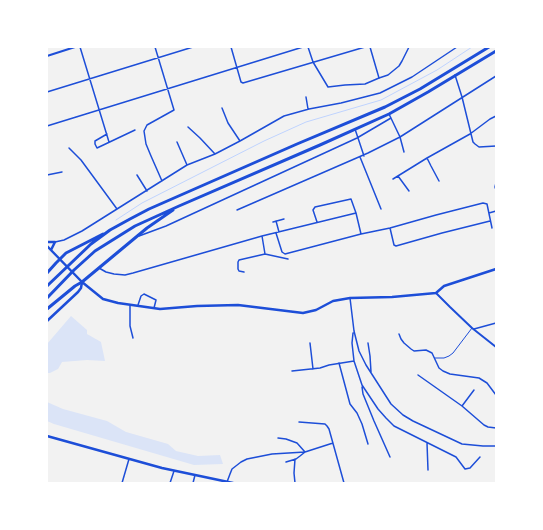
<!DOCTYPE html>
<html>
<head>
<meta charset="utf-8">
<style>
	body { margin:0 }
	#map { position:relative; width:543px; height:530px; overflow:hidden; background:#f2f2f2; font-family:"Public Sans",sans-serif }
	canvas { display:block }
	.frame { position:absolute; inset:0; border:48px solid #fff; pointer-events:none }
</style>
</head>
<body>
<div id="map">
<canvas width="543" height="530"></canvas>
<div class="frame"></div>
</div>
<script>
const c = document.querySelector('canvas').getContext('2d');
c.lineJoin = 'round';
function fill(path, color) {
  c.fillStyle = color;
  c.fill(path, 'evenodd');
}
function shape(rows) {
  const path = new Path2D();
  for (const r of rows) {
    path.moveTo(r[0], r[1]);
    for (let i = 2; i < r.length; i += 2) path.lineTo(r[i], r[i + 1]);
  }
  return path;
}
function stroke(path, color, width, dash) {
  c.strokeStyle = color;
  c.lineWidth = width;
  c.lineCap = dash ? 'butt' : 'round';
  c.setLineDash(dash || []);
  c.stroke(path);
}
fill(shape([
	[71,316,87,330,87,334,101,342,105,361,87,360,62,362,58,369,50,373,47,373,47,344],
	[47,402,63,409,107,421,126,432,168,444,176,451,198,456,220,455,223,464,194,465,54,424,47,421]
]), '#dbe4f7');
stroke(shape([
	[116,220,142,203,264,141,306,122,381,100,437,70,472,47]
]), '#bfd3fe', 1);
stroke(shape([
	[435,358,444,358,449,356,453,353,472,328]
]), '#1d4ed8', 1);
stroke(shape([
	[313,62,328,87,345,85,365,84,379,78]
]), '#1d4ed8', 1.5);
stroke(shape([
	[80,47,109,142],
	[155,47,174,110,147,125,144,131,146,144,151,156,162,181],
	[231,47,241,82,243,83,365,47],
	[308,47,313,62],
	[370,47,379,78,388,75,399,66,402,61,409,47],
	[455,75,462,97,473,142,475,144,479,147,496,146],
	[47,92,193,47],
	[306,97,308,109],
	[222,108,228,123,240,141],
	[389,114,400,137,404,152],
	[47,126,303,47],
	[188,127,200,138,215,154],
	[355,129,364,156],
	[107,134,95,141,95,144,97,148,135,130],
	[177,142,187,165],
	[69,148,81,160,117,209],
	[360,157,381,209],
	[427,158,431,166,439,181],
	[47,175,62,172],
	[137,175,147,191],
	[398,176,409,191],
	[393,179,427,158,470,134,490,119,496,116],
	[496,183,495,187,496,190],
	[237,210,368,153,400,137,496,76],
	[489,213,496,211],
	[276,221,279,232],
	[273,222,284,219],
	[317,222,313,210,315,207,351,199,356,213,361,234],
	[390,228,394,245,396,246,442,233,490,221],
	[276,233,282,252,285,254,361,234,390,228,436,215,483,203,487,204,492,228],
	[139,236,166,226,357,138,391,118],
	[262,236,265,254],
	[55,242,64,240,82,231,187,165,215,154,240,141,284,116,309,109,341,103,380,93,412,77,457,47],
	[99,268,106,272,114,274,125,275,133,273,262,236,356,213],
	[244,272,239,271,238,269,238,262,239,260,265,254,288,259],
	[350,298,354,331,359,351,366,365,391,404,403,415,413,421,462,444,483,446,496,446],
	[138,305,141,296,144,294,156,300,154,308],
	[130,306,130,326,133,338],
	[474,329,496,323],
	[353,333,352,343,354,361,362,385,378,409,386,418,394,426,456,457,465,469,470,468,480,457],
	[399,334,401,339,404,343,411,349,414,351,426,350,432,353,439,368,443,371,450,374,479,378,487,383,496,395],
	[310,343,313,369],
	[368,343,370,356,371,372],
	[339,363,350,404,357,413,362,424,368,444],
	[292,371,320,368,329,365,354,361],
	[418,375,462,406,484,425,488,427,496,428],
	[362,387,363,394,374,421,390,457],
	[462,406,474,390],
	[299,422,325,424,327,426,329,429,344,483],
	[278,438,286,439,297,443,305,452,300,456,296,459,286,462],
	[427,443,428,470],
	[295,459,294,473,295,483],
	[227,482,230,474,232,469,241,462,247,459,272,454,305,452,333,443],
	[122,483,129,459],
	[170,483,174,471],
	[193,483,195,475]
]), '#1d4ed8', 1.5);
stroke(shape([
	[47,56,75,47],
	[436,293,450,307,472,328,496,347]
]), '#1d4ed8', 2);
stroke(shape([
	[47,242,55,242,51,250],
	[47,246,82,282,103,299,118,303,160,309,197,306,238,305,303,313,316,310,333,301,350,298,392,297,436,293,444,286,496,269],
	[47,321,78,292,81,288,82,282],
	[47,436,162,468,233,483]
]), '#1d4ed8', 2.5);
stroke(shape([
	[47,273,56,263,66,253,103,234],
	[47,286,91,244,110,230,130,219,149,209,297,144,385,107,420,89,489,47],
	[47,298,74,270,95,251,135,226,179,206,320,145,389,114,428,92,496,51],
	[47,309,75,286,82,282,147,228,173,210]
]), '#1d4ed8', 3);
</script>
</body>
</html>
